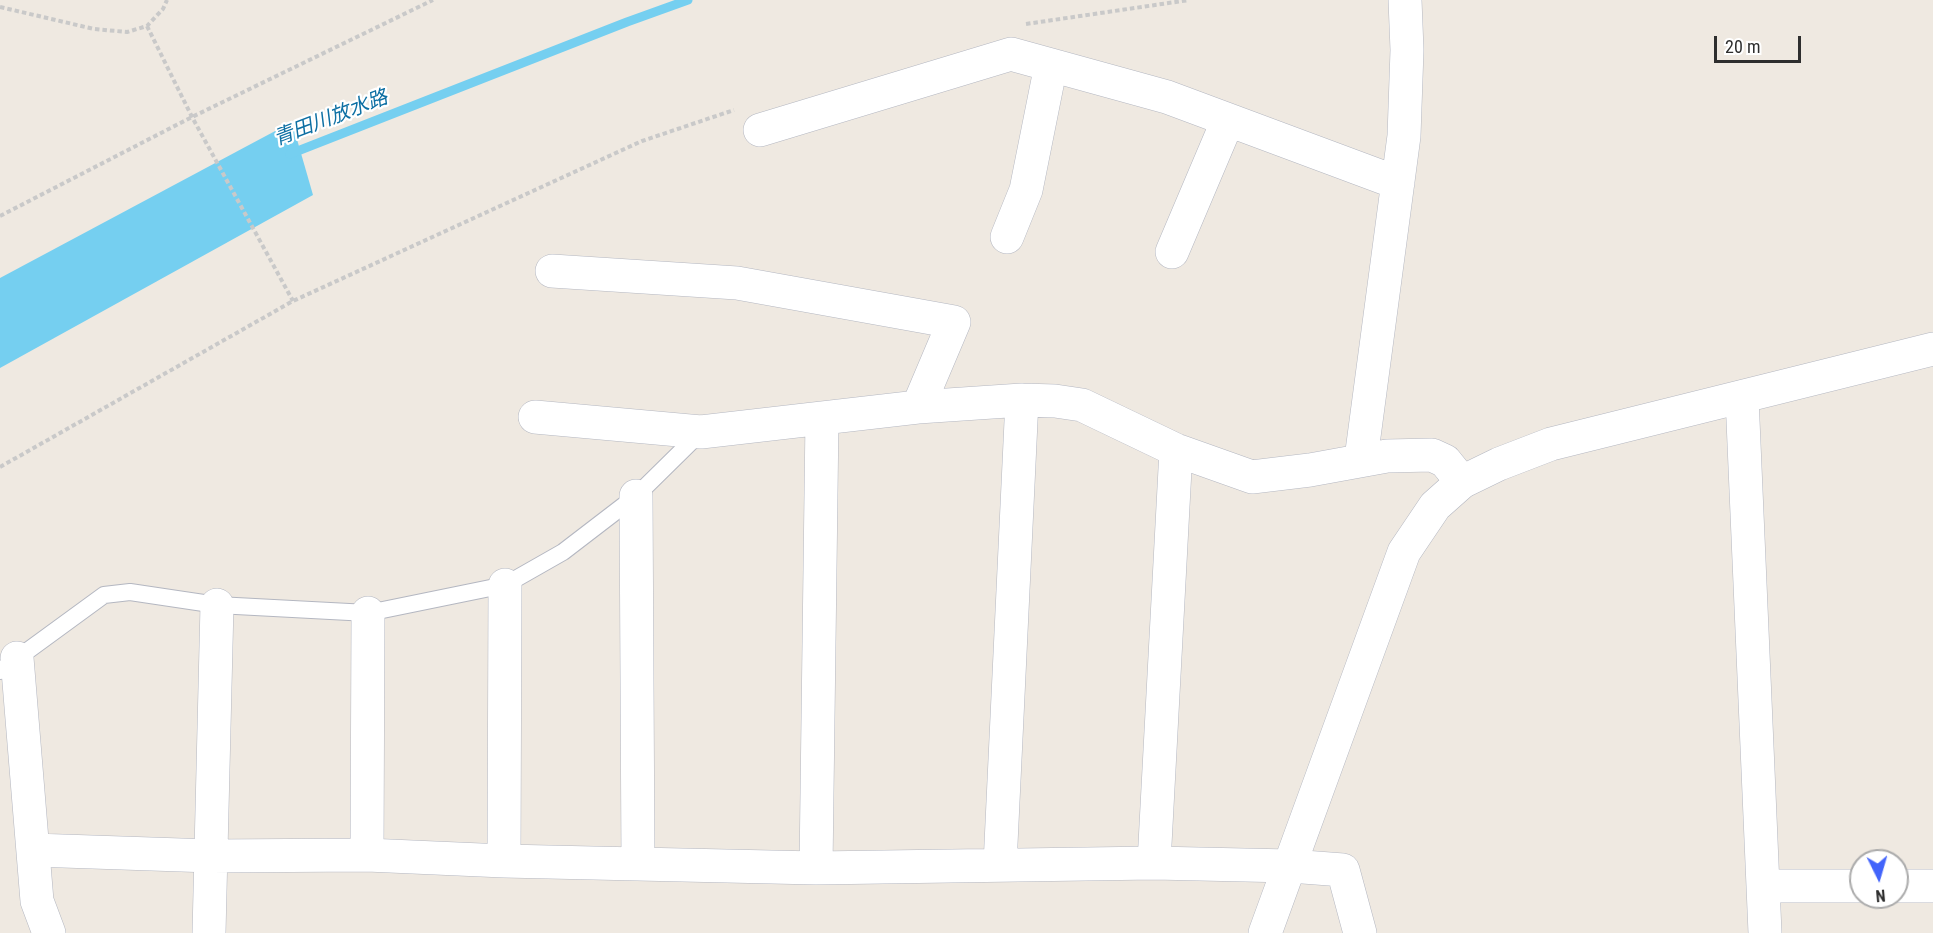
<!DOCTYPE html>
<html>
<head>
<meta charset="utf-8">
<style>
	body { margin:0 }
	#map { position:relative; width:1933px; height:933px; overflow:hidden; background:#efe9e1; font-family:"Roboto Condensed",sans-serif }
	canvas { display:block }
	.north { position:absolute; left:1849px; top:849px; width:60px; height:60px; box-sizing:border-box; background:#fff; border:2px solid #ababab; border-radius:50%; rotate:175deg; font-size:16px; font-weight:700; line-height:24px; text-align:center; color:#2e2e2e }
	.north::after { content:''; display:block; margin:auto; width:21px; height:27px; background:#4264fb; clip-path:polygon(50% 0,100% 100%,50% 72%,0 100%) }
	.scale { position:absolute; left:1714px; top:36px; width:87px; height:27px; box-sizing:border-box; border:3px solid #2e2e2e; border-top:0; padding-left:8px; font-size:18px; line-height:21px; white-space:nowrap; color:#2e2e2e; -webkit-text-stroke:4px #fff; paint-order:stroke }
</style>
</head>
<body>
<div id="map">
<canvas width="1933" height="933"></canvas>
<div class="north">N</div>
<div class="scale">20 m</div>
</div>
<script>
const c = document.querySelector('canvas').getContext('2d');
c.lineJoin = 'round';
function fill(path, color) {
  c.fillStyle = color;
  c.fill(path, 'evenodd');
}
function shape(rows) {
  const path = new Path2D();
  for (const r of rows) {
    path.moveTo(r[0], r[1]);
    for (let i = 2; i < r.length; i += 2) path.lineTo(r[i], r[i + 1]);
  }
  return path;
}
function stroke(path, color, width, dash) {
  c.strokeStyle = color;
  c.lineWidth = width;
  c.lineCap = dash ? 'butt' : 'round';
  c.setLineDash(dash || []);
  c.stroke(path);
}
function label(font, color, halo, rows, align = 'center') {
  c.font = font + ' "Roboto Condensed","Noto Sans JP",sans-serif';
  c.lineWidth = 4.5;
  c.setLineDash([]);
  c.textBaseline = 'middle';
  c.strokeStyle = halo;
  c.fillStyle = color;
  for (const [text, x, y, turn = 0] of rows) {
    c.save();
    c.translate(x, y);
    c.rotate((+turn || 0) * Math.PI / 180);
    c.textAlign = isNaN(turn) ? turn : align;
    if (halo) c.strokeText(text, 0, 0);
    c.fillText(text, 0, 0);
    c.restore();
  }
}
fill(shape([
	[292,122,313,195,0,368,0,278]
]), '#75cff0');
stroke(shape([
	[290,154,627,22,688,0]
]), '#75cff0', 9);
const lane = shape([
	[0,671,104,595,130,592,217,605,368,613,505,585,563,552,636,496,700,433]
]);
const street = shape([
	[760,130,1011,54,1167,97,1398,183],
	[1007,237,1026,190,1051,65],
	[1172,252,1228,120],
	[552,271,737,283,954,322,918,407],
	[1742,397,1765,933],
	[535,417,701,432,918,407,1022,400,1055,401,1082,405,1176,450,1252,477,1310,470,1387,456,1432,455,1445,461,1462,482],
	[1361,459,1404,136,1407,50,1405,0],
	[636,496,638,864],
	[17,658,37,901,49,933],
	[33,850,211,856,367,855,504,861,816,868,1154,863,1290,866,1343,870,1360,933],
	[367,855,368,613],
	[504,861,505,585],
	[1154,863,1176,450],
	[1000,865,1022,400],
	[816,868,822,419],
	[1764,886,1861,886],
	[1897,886,1933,886],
	[209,933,217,605]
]);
const secondary = shape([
	[1265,933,1404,552,1435,506,1462,482,1499,464,1551,444,1933,349]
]);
stroke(lane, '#b4b7c1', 18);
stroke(street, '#b4b7c1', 34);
stroke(secondary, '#b4b7c1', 34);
stroke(shape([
	[0,7,94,29,127,32,147,26,163,9,167,0],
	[1026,24,1189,0],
	[147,26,192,117,293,301],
	[0,216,192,117,433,0],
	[0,467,293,301,642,141,734,110]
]), '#c9c9c9', 4, [4.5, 3]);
stroke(lane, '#fff', 16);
stroke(street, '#fff', 33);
stroke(secondary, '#fff', 33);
label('italic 20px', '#0d6fa3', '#fff', [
	["青田川放水路",331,119,-21]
]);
</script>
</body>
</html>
